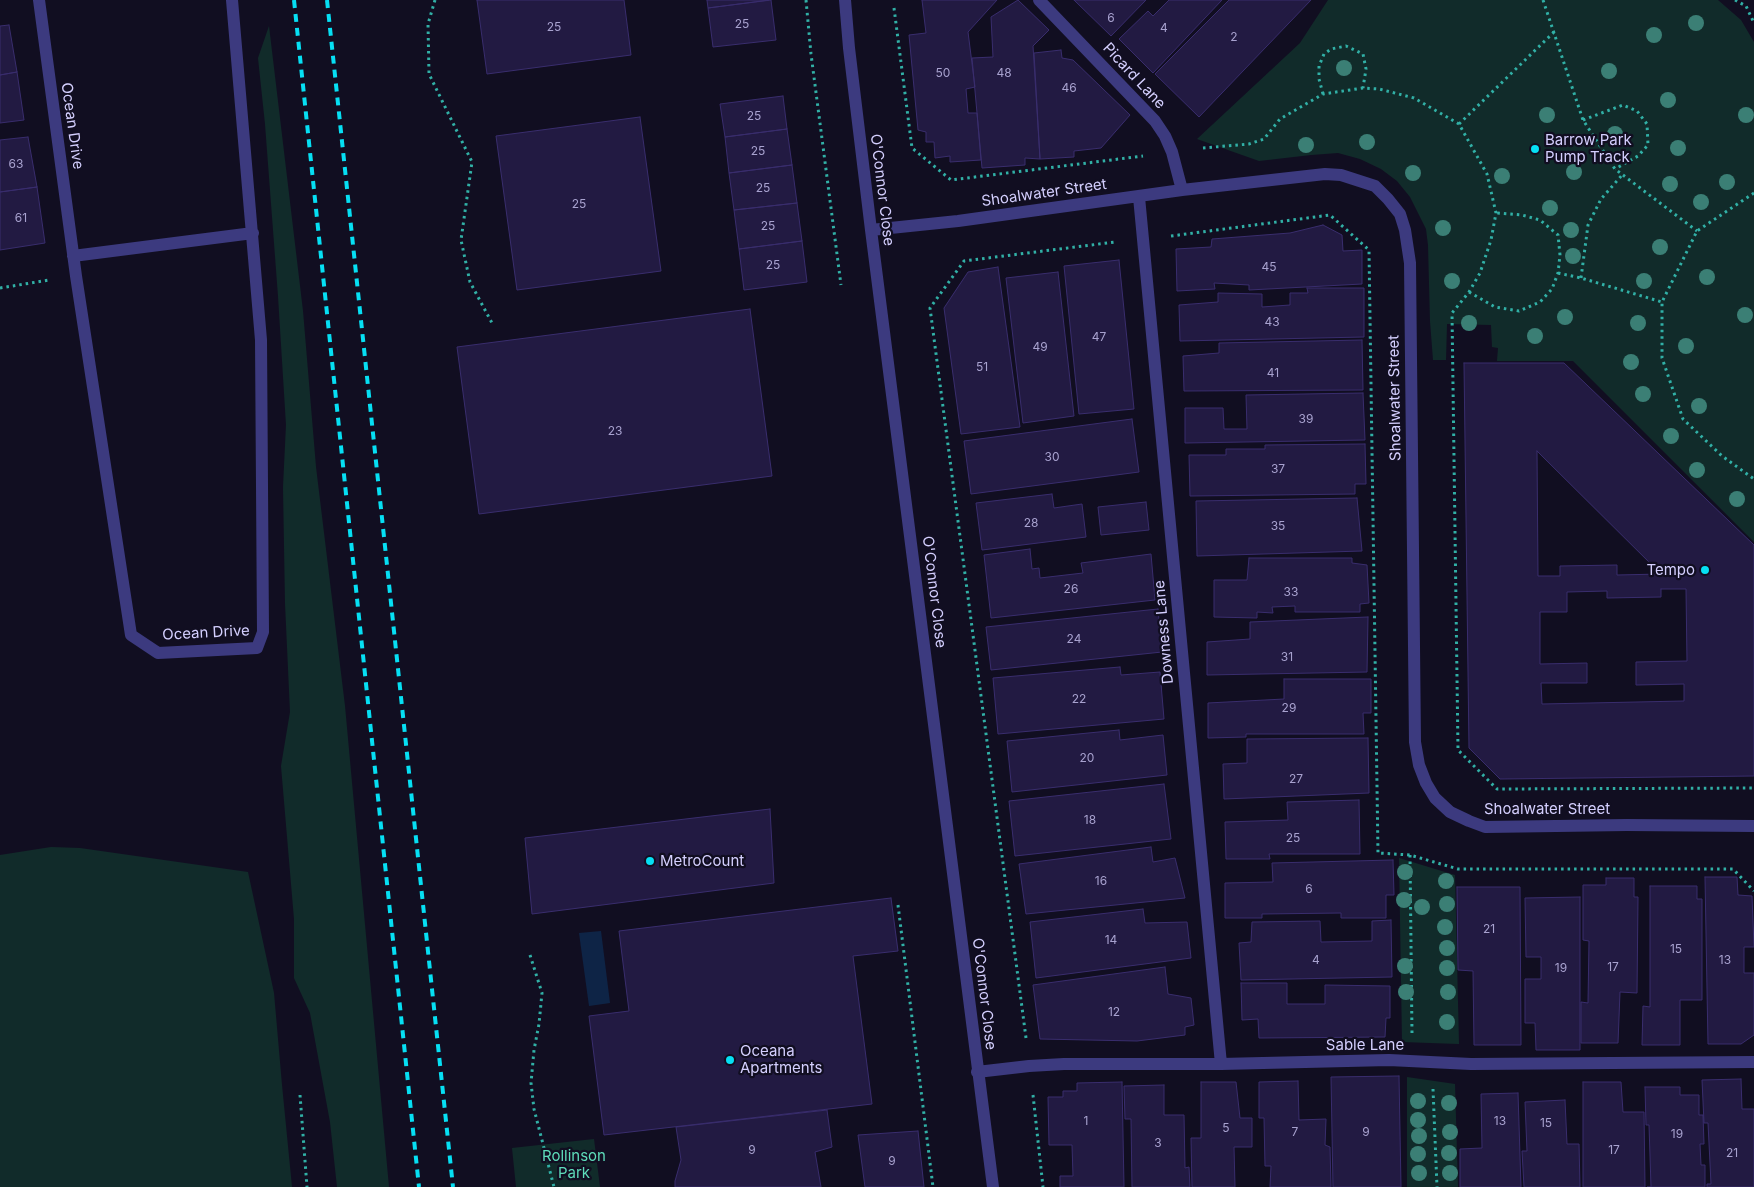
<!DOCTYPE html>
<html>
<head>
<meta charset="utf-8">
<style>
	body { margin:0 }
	canvas { display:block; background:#110e21 }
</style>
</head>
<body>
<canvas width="1754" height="1187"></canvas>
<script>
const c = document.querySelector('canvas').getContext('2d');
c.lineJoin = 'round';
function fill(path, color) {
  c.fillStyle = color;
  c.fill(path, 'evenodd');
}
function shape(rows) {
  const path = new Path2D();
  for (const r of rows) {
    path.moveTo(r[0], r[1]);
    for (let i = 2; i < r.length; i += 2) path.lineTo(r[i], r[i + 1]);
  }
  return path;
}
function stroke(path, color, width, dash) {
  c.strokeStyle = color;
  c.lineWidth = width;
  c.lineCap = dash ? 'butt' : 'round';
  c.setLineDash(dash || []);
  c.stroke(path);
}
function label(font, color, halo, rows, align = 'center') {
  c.font = font + ' Inter,sans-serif';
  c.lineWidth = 4.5;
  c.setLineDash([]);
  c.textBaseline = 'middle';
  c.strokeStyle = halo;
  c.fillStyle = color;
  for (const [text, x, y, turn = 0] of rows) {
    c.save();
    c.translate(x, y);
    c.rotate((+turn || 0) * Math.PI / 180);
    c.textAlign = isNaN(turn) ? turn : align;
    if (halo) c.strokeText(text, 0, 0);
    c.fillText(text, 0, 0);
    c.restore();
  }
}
fill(shape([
	[1328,0,1718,0,1741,20,1754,42,1754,542,1573,361,1497,361,1498,348,1492,347,1491,325,1447,324,1446,360,1433,360,1430,321,1428,245,1426,229,1410,197,1397,181,1381,169,1360,159,1338,153,1311,155,1259,161,1197,139,1300,43],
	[269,26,303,311,316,467,345,706,389,1187,337,1187,330,1122,310,1013,294,978,294,919,281,766,290,712,285,603,283,487,286,425,278,296,265,124,258,58],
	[51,847,80,848,248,872,274,993,282,1085,292,1187,0,1187,0,855],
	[1399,858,1455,875,1459,1044,1402,1042],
	[1407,1077,1455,1084,1458,1187,1407,1187],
	[594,1139,600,1187,516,1187,512,1148]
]), '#112b2a');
fill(shape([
	[601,931,610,1003,589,1006,579,933]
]), '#0e2446');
const building = shape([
	[477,0,624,0,631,55,487,74,477,0],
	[707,0,769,0,708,8,707,0],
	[771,0,776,40,713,47,708,8,771,0],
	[922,0,997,0,968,32,975,87,966,89,968,113,977,113,981,160,950,162,950,156,935,158,934,142,926,142,926,132,918,130,909,35,926,33,922,0],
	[1018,0,1049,30,1033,46,1040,159,1025,158,1025,165,982,168,972,58,993,57,991,17,1018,0],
	[1074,0,1146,0,1111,36,1074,0],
	[1169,0,1222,0,1153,73,1119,39,1148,11,1153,16,1169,0],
	[1229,0,1311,0,1199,117,1155,74,1229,0],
	[9,25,17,72,0,75,0,26,9,25],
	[1061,50,1062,58,1073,60,1130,115,1101,148,1074,151,1074,157,1040,159,1034,53,1061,50],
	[17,72,24,120,0,123,0,75,17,72],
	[783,96,787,129,725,137,720,104,783,96],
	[640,117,661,271,517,290,496,136,640,117],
	[787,129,792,165,729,173,725,137,787,129],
	[28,137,37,187,0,192,0,140,28,137],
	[792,165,797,203,734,210,729,173,792,165],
	[37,187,45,243,0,250,0,192,37,187],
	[797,203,802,241,739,249,734,210,797,203],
	[1323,225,1342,235,1343,251,1362,250,1362,284,1249,290,1249,285,1214,283,1215,289,1177,291,1176,249,1211,247,1212,239,1290,233,1323,225],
	[802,241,807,282,744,290,739,249,802,241],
	[1119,260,1134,409,1079,414,1064,266,1119,260],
	[998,267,1020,427,961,434,944,308,968,272,998,267],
	[1058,272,1074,416,1023,423,1006,278,1058,272],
	[1307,288,1364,288,1364,337,1180,341,1179,305,1218,302,1218,293,1262,294,1262,307,1290,305,1290,293,1308,293,1307,288],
	[750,309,772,476,479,514,457,347,750,309],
	[1362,340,1363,390,1184,391,1183,356,1219,353,1219,343,1362,340],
	[1464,363,1564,363,1754,545,1754,776,1500,779,1469,748,1464,363],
	[1537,451,1661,574,1617,575,1617,565,1560,566,1560,576,1538,576,1537,451],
	[1661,589,1686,589,1687,661,1636,662,1636,685,1684,684,1684,701,1542,704,1541,683,1587,683,1587,663,1540,664,1540,612,1567,612,1567,592,1607,591,1607,598,1661,597,1661,589],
	[1363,393,1365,440,1185,443,1185,408,1223,408,1224,429,1247,429,1246,395,1363,393],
	[1132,419,1139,472,971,494,964,441,1132,419],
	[1365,444,1366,484,1355,484,1355,494,1190,496,1189,455,1226,455,1226,449,1265,449,1265,445,1365,444],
	[1052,494,1054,508,1082,504,1086,537,982,550,976,503,1052,494],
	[1357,498,1362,551,1197,556,1196,501,1357,498],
	[1146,502,1149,530,1101,535,1098,507,1146,502],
	[1030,549,1032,569,1039,568,1040,578,1083,573,1081,563,1151,554,1155,600,991,618,984,555,1030,549],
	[1249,558,1352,558,1352,563,1367,565,1369,603,1360,604,1360,612,1295,612,1295,606,1272,607,1273,613,1257,612,1257,618,1214,617,1214,580,1247,580,1249,558],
	[1158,609,1162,652,991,670,986,627,1158,609],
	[1368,617,1367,672,1207,675,1207,642,1250,639,1250,622,1368,617],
	[1120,667,1121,675,1160,672,1164,719,998,734,993,678,1120,667],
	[1284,679,1371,679,1371,713,1363,713,1364,734,1246,734,1246,737,1208,738,1208,703,1284,699,1284,679],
	[1119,730,1120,740,1163,735,1167,775,1012,792,1007,741,1119,730],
	[1368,738,1369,793,1224,799,1223,764,1247,763,1247,739,1368,738],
	[1164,784,1171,839,1015,856,1009,801,1164,784],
	[1359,800,1360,854,1269,854,1270,859,1226,859,1225,822,1288,820,1287,802,1359,800],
	[770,809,774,883,532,914,525,838,770,809],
	[1151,847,1153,862,1175,858,1185,898,1026,914,1019,864,1151,847],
	[1393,860,1394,895,1386,895,1386,918,1341,918,1341,913,1262,914,1262,918,1225,918,1225,883,1273,882,1272,863,1393,860],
	[1705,877,1737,877,1738,895,1752,896,1754,947,1744,947,1744,973,1754,973,1754,1035,1741,1044,1708,1044,1705,877],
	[1606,878,1634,878,1634,897,1638,897,1637,993,1620,992,1618,1043,1581,1043,1581,1002,1588,1003,1589,941,1583,940,1583,885,1606,885,1606,878],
	[1650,886,1697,886,1697,899,1702,899,1702,1000,1680,1000,1680,1045,1642,1045,1643,1006,1650,1007,1650,886],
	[1457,887,1520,887,1521,1045,1474,1045,1473,971,1458,970,1457,887],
	[1580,897,1580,1050,1536,1050,1535,1023,1525,1023,1525,979,1541,979,1541,957,1526,957,1525,898,1580,897],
	[891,898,898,951,853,956,872,1104,604,1135,589,1016,629,1011,619,931,891,898],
	[1143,909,1145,923,1187,922,1191,958,1036,978,1030,922,1143,909],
	[1391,920,1392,977,1241,980,1239,943,1251,942,1252,922,1320,921,1321,942,1372,941,1372,921,1391,920],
	[1165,967,1168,994,1191,998,1194,1025,1185,1027,1185,1035,1137,1041,1040,1039,1033,985,1165,967],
	[1241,983,1287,983,1287,1004,1325,1004,1325,985,1390,986,1390,1018,1386,1018,1385,1037,1259,1038,1258,1019,1242,1020,1241,983],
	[1399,1076,1401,1187,1333,1187,1331,1077,1399,1076],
	[1741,1079,1742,1109,1754,1109,1754,1187,1707,1187,1707,1184,1711,1184,1708,1123,1704,1123,1702,1080,1741,1079],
	[1298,1081,1299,1120,1326,1119,1325,1145,1330,1147,1331,1187,1270,1187,1271,1166,1265,1166,1264,1118,1259,1118,1259,1082,1298,1081],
	[1122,1082,1124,1187,1060,1187,1060,1176,1073,1176,1072,1145,1049,1145,1048,1097,1063,1097,1063,1091,1077,1091,1077,1083,1122,1082],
	[1201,1082,1236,1082,1240,1118,1252,1118,1252,1147,1234,1147,1235,1187,1192,1187,1191,1138,1201,1138,1201,1082],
	[1583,1082,1621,1082,1623,1112,1644,1112,1645,1187,1583,1187,1583,1082],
	[1164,1085,1164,1115,1184,1115,1185,1168,1189,1167,1190,1187,1132,1187,1131,1119,1125,1119,1124,1086,1164,1085],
	[1645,1087,1680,1087,1680,1095,1699,1095,1699,1115,1703,1115,1704,1144,1700,1144,1701,1165,1705,1165,1705,1187,1647,1187,1651,1187,1649,1125,1646,1125,1645,1087],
	[1518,1093,1521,1187,1460,1187,1460,1149,1482,1148,1481,1094,1518,1093],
	[1565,1100,1567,1144,1579,1144,1580,1187,1524,1187,1522,1151,1527,1151,1525,1102,1565,1100],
	[827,1110,832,1147,815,1152,821,1187,675,1187,675,1181,681,1160,676,1127,827,1110],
	[918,1131,924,1187,865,1187,858,1135,918,1131]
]);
fill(building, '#221a42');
stroke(building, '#392d6d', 1);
stroke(shape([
	[435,0,428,24,429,74,472,162,461,240,470,282,492,323],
	[806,0,811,54,841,285],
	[1543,0,1583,120,1615,169,1697,231],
	[1735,0,1746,6,1754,23],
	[894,8,912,148,951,180,1143,156],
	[1323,94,1319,79,1319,66,1324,54,1331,49,1346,46,1363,54,1366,69,1363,88],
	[1583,120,1623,105,1637,111,1647,124,1648,145,1638,156,1615,169],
	[1459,124,1554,32],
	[1203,148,1249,144,1264,139,1280,119,1323,94,1363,88,1379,89,1414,98,1459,124,1487,174,1496,213,1491,240,1480,273,1469,292,1452,313,1458,750,1497,789,1754,788],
	[1754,193,1697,231,1662,302,1662,358,1683,419,1722,456,1754,479],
	[1171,236,1330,215,1369,250,1378,853,1410,855,1458,869,1733,869,1754,891],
	[1558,273,1581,278,1662,302],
	[1581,278,1588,225,1601,199,1623,174],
	[0,288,49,280],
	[1469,292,1495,307,1519,311,1540,302,1552,289,1558,273,1560,255,1558,235,1540,220,1522,215,1496,213],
	[1410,855,1412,1034],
	[898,905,933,1187],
	[530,955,542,993,539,1024,534,1050,531,1083,534,1109,554,1187],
	[1026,1038,930,308,964,261,1115,242],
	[1433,1089,1437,1187],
	[300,1095,307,1187],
	[1033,1095,1043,1187]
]), '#31b0a6', 3, [2.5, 4]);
stroke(shape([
	[39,0,76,276,131,635,158,653,257,648,263,632,261,340,232,0],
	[845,0,849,48,871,230,993,1187],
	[1039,0,1155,121,1165,136,1172,152,1182,190],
	[1139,197,1221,1064],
	[871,230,958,221,1182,190,1325,174,1341,175,1375,186,1388,199,1400,214,1405,230,1410,263,1415,742,1419,765,1426,783,1435,798,1450,812,1469,821,1485,827,1627,825,1754,826],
	[73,256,253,233],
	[977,1072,1029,1066,1064,1064,1221,1064,1389,1060,1471,1064,1754,1062]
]), '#3c3a7f', 12);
stroke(shape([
	[294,0,419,1187],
	[327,0,453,1187]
]), '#06dff3', 4, [8, 6]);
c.fillStyle = '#3b7f75';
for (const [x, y] of [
	[1696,23],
	[1654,35],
	[1344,68],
	[1609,71],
	[1668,100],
	[1547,115],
	[1746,115],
	[1615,134],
	[1367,142],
	[1306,145],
	[1678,148],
	[1574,172],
	[1413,173],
	[1502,176],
	[1727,182],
	[1670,184],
	[1701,202],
	[1550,208],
	[1443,228],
	[1571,230],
	[1660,247],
	[1573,256],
	[1707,277],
	[1452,281],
	[1644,281],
	[1745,315],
	[1565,317],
	[1469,323],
	[1638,323],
	[1535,336],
	[1686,346],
	[1631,362],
	[1643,394],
	[1699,406],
	[1671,436],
	[1697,470],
	[1737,499],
	[1405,872],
	[1446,881],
	[1404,900],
	[1447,904],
	[1422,907],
	[1445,927],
	[1447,948],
	[1405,966],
	[1447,968],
	[1406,992],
	[1448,992],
	[1447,1022],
	[1418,1101],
	[1449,1103],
	[1418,1120],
	[1450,1132],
	[1419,1136],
	[1449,1153],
	[1418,1154],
	[1419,1173],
	[1450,1173]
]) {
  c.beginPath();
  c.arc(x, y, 8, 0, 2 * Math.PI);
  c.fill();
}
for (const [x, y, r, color] of [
	[1535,149,5,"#06dff3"],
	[1705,570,5,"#06dff3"],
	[650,861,5,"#06dff3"],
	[730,1060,5,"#06dff3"]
]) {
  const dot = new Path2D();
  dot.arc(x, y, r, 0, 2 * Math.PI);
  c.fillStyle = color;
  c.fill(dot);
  stroke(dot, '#110e21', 2);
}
label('12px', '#a8a2cf', null, [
	["6",1111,18],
	["25",742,24],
	["25",554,27],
	["4",1164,28],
	["2",1234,37],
	["50",943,73],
	["48",1004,73],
	["46",1069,88],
	["25",754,116],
	["25",758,151],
	["63",16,164],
	["25",763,188],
	["25",579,204],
	["61",21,218],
	["25",768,226],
	["25",773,265],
	["45",1269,267],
	["43",1272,322],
	["47",1099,337],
	["49",1040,347],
	["51",982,367],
	["41",1273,373],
	["39",1306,419],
	["23",615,431],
	["30",1052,457],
	["37",1278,469],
	["28",1031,523],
	["35",1278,526],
	["26",1071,589],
	["33",1291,592],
	["24",1074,639],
	["31",1287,657],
	["22",1079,699],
	["29",1289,708],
	["20",1087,758],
	["27",1296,779],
	["18",1090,820],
	["25",1293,838],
	["16",1101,881],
	["6",1309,889],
	["21",1489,929],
	["14",1111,940],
	["15",1676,949],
	["4",1316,960],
	["13",1725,960],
	["17",1613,967],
	["19",1561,968],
	["12",1114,1012],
	["1",1086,1121],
	["13",1500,1121],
	["15",1546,1123],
	["5",1226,1128],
	["7",1295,1132],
	["9",1366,1132],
	["19",1677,1134],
	["3",1158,1143],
	["9",752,1150],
	["17",1614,1150],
	["21",1732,1153],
	["9",892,1161]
]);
label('15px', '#d4cffe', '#110e21', [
	["Picard Lane",1134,76,47],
	["Ocean Drive",72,126,82],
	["O'Connor Close",882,190,83],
	["Shoalwater Street",1044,193,-8],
	["Shoalwater Street",1395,398,-91],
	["O'Connor Close",934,592,83],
	["Downess Lane",1164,632,-95],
	["Ocean Drive",206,633,-3],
	["Shoalwater Street",1547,809],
	["O'Connor Close",984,994,83],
	["Sable Lane",1365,1045]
]);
label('15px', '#d4cffe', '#110e21', [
	["Barrow Park",1545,140],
	["Pump Track",1545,157],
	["Tempo",1695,570,"right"],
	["MetroCount",660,861],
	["Oceana",740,1051],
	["Apartments",740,1068]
], 'left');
label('15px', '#5edcba', '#110e21', [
	["Rollinson",574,1156],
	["Park",574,1173]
]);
</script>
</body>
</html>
